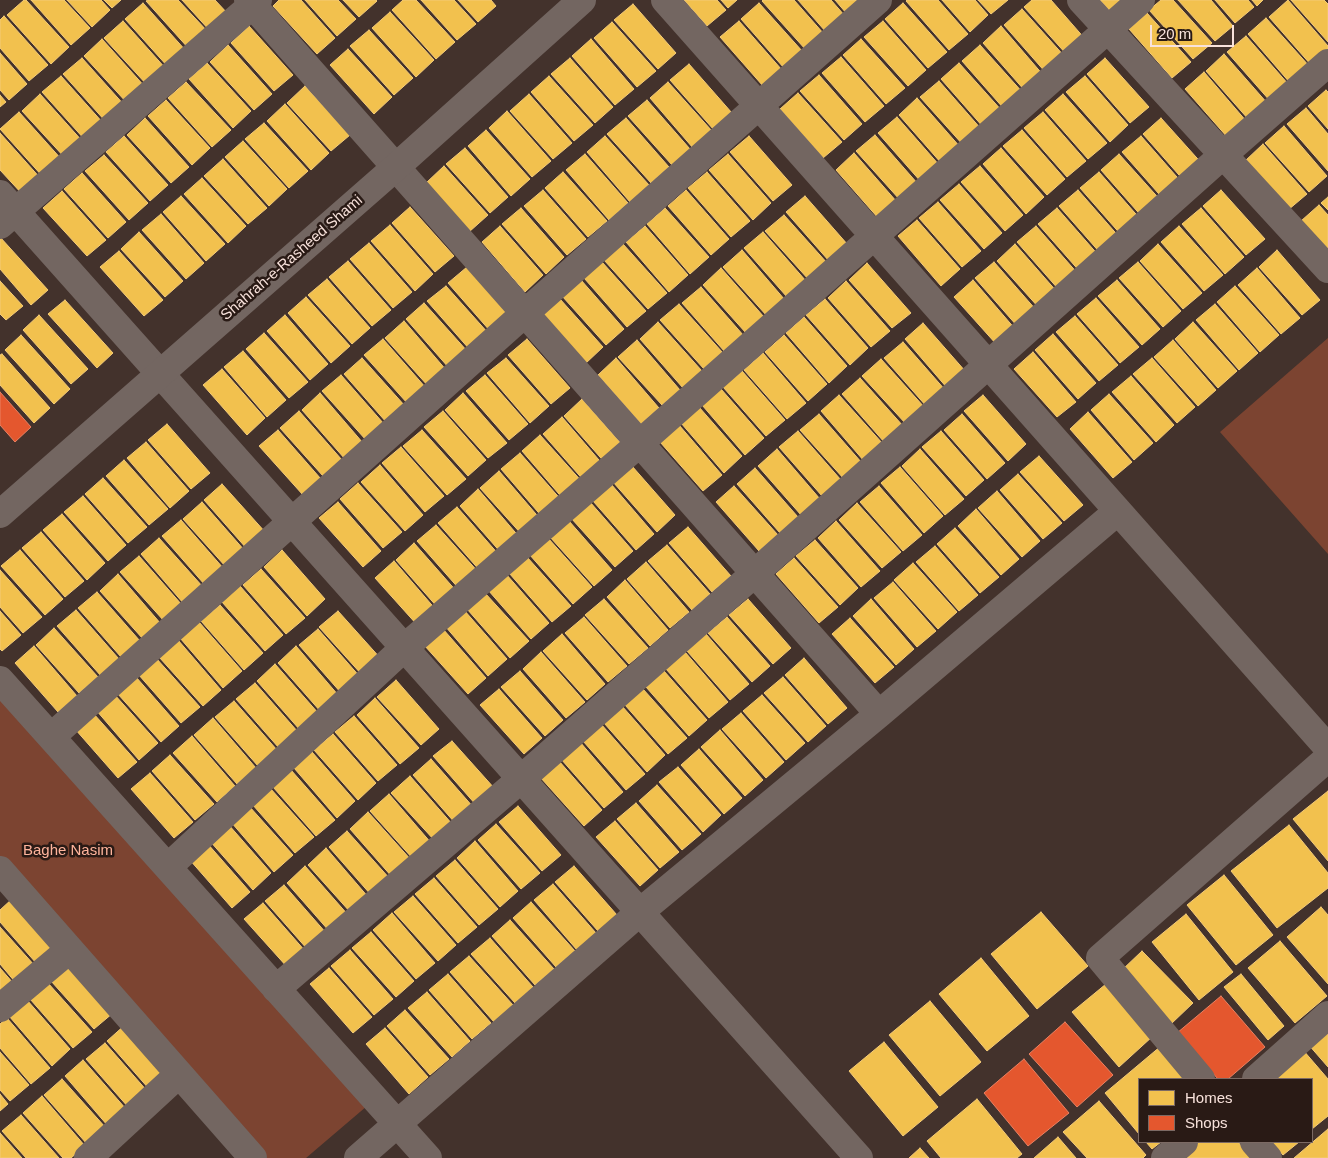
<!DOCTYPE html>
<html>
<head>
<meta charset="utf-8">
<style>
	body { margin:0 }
	#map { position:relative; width:1328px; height:1158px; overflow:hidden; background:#43322c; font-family:Helvetica,sans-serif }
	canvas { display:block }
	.legend { position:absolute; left:1138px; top:1078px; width:175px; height:65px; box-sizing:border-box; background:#291a15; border:1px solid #7c6a64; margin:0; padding:6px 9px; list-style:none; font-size:15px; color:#f8e2db }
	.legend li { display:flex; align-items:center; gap:10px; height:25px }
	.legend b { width:25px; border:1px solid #7c6a64 }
	.scale { position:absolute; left:1150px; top:25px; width:84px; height:22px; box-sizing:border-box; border:2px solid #f8e2db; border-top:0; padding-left:6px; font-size:15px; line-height:18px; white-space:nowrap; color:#f8e2db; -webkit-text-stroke:4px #291a15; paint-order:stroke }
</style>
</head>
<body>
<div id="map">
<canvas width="1328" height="1158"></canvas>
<ul class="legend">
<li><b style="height:14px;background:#f2c14e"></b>Homes</li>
<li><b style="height:14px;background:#e4572e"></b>Shops</li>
</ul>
<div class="scale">20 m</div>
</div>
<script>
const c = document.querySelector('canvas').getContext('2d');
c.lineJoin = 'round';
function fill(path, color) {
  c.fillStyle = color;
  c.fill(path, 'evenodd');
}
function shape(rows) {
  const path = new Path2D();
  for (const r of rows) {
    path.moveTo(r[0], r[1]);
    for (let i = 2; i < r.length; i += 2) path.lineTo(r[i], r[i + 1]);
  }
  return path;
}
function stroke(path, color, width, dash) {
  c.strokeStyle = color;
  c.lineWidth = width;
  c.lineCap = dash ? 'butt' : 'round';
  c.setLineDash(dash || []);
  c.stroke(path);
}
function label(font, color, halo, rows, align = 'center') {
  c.font = font + ' Helvetica,sans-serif';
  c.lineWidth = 5;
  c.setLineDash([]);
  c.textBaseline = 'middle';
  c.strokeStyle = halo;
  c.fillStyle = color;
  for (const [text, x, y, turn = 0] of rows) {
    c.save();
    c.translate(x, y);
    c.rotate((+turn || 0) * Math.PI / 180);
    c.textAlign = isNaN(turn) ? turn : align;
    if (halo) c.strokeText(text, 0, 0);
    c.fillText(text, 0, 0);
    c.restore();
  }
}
fill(shape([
	[1328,338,1328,554,1220,432],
	[0,692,367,1106,306,1158,267,1158,0,857]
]), '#7c4431');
const homes = shape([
	[24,0,26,0,69,47,51,64,7,15,24,0],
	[31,0,64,0,90,28,71,45,31,0],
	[67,0,101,0,110,10,92,27,67,0],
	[104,0,121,0,112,8,104,0],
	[148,0,178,0,209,33,190,50,146,1,148,0],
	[182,0,215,0,229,15,211,32,182,0],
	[279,0,301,0,335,38,317,54,273,6,279,0],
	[305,0,338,0,356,19,337,36,305,0],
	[343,0,376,0,377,1,359,17,343,0],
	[403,0,416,0,455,42,436,59,392,10,403,0],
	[421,0,454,0,476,24,457,40,421,0],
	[458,0,491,0,496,6,478,22,458,0],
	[684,0,717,0,726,10,707,26,684,0],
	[721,0,737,0,728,8,721,0],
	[763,0,794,0,824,34,806,50,762,1,763,0],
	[798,0,831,0,845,16,826,32,798,0],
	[835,0,864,0,847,14,835,0],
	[907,0,938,0,968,34,949,50,906,1,907,0],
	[942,0,975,0,988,15,970,32,942,0],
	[978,0,1008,0,991,14,978,0],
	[1032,0,1051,0,1086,40,1068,56,1024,7,1032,0],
	[1100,0,1122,0,1110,11,1100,0],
	[1161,0,1173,0,1212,43,1193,59,1149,10,1161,0],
	[1178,0,1211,0,1233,26,1215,41,1178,0],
	[1215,0,1248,0,1254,7,1235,23,1215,0],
	[1252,0,1263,0,1257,6,1252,0],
	[1288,0,1328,46,1328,52,1312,66,1269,17,1288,0],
	[1291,0,1324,0,1328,4,1328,42,1291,0],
	[143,3,187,52,169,68,125,19,143,3],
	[759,3,803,52,784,68,741,19,759,3],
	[903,3,947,52,928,68,885,19,903,3],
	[633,4,676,53,658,69,614,20,633,4],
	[1022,9,1066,58,1047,74,1004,25,1022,9],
	[390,12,434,60,416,77,372,28,390,12],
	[1147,13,1191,62,1172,78,1129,29,1147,13],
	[4,16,48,65,29,81,0,48,0,20,4,16],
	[1266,18,1310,67,1291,84,1248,34,1266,18],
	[123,21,167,70,148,86,104,38,123,21],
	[739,21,782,70,763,86,720,37,739,21],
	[883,21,926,70,908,86,864,37,883,21],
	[612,22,656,71,637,87,594,38,612,22],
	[249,26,293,75,274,91,231,43,249,26],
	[1001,26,1044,76,1026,92,983,43,1001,26],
	[369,30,413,78,394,95,350,46,369,30],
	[1246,36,1289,85,1271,102,1227,52,1246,36],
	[102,39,146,88,128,104,84,56,102,39],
	[591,39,634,89,615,105,572,56,591,39],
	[861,39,905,88,886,104,843,55,861,39],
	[228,45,272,94,254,110,210,62,228,45],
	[980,45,1024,94,1005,110,962,61,980,45],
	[348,49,392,97,374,114,330,65,348,49],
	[0,53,27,84,9,100,0,90,0,53],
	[1224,54,1268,104,1249,120,1206,71,1224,54],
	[841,57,884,106,865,122,822,73,841,57],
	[82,58,126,107,107,123,63,74,82,58],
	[570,58,613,107,595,123,551,74,570,58],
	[1105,58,1149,107,1130,123,1087,74,1105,58],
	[207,63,251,111,233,128,189,79,207,63],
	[959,63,1003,112,984,128,941,79,959,63],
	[689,64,732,113,714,130,670,80,689,64],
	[1204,72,1247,122,1228,138,1185,89,1204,72],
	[819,75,862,124,844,140,800,91,819,75],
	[61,76,104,124,86,141,42,92,61,76],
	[549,76,593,125,574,141,531,92,549,76],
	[1085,76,1128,125,1110,142,1066,92,1085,76],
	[939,81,982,130,964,146,920,97,939,81],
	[186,82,231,130,212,147,168,98,186,82],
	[668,82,712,131,693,148,650,98,668,82],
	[305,86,350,135,331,151,287,103,305,86],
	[1326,90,1328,92,1328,129,1308,106,1326,90],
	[798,93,842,142,823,158,780,109,798,93],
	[40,94,84,143,66,159,22,111,40,94],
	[529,94,572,143,553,159,510,111,529,94],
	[1063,94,1107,143,1088,159,1045,110,1063,94],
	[0,95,6,102,0,107,0,95],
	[917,98,961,148,942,164,899,115,917,98],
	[166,100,210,148,192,165,148,116,166,100],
	[647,100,690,149,672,165,628,116,647,100],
	[285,104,329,153,311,170,267,121,285,104],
	[1306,108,1328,134,1328,171,1287,124,1306,108],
	[507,111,551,161,532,177,489,128,507,111],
	[19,112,63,161,44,178,0,129,19,112],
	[1043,112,1086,161,1067,177,1024,128,1043,112],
	[897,117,940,166,922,183,878,133,897,117],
	[145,118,189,167,171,183,127,135,145,118],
	[626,118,669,167,651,183,607,134,626,118],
	[1161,118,1205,167,1186,183,1143,134,1161,118],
	[264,123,308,171,289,188,245,139,264,123],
	[1284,126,1327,176,1309,192,1265,143,1284,126],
	[486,130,530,179,511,196,468,146,486,130],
	[1022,130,1065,179,1047,195,1003,146,1022,130],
	[0,133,42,180,24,196,0,170,0,133],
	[875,135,918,184,900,200,856,151,875,135],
	[124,136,168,185,150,201,106,152,124,136],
	[605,136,649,185,630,202,587,152,605,136],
	[749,136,792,185,773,201,730,152,749,136],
	[1141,136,1184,185,1166,202,1122,152,1141,136],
	[243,141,287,189,269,206,225,157,243,141],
	[1263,144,1307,194,1288,210,1245,161,1263,144],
	[465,148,508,197,490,213,446,164,465,148],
	[1001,148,1044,197,1026,214,983,164,1001,148],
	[854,153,897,202,879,219,836,170,854,153],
	[585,154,628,203,609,220,566,170,585,154],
	[728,154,771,203,753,220,709,170,728,154],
	[1119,154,1163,203,1144,219,1101,170,1119,154],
	[104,155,148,203,129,220,85,171,104,155],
	[223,159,267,208,248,224,204,176,223,159],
	[444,166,488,215,469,232,426,183,444,166],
	[980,166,1023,215,1005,231,961,182,980,166],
	[563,172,607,221,588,237,545,188,563,172],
	[707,172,750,221,731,237,688,188,707,172],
	[1099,172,1142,221,1123,237,1080,188,1099,172],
	[82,173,126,222,108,238,64,189,82,173],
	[202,178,246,226,228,243,184,194,202,178],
	[959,184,1002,233,984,249,940,200,959,184],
	[543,190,586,239,567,255,524,206,543,190],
	[686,190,729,239,711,255,668,206,686,190],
	[1078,190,1121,239,1102,255,1059,206,1078,190],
	[1221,190,1265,239,1246,255,1203,206,1221,190],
	[62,191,106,240,87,256,43,208,62,191],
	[181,196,225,244,206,261,163,212,181,196],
	[805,196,848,245,829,261,786,212,805,196],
	[1328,197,1328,210,1321,203,1328,197],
	[938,202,981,251,962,267,919,218,938,202],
	[1319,205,1328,215,1328,252,1301,221,1319,205],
	[410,207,454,256,435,272,392,223,410,207],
	[521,208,564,257,546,274,502,224,521,208],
	[665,208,709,257,690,274,647,224,665,208],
	[1057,208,1100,257,1082,274,1038,224,1057,208],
	[1201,208,1244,257,1225,274,1182,224,1201,208],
	[161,214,204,263,186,279,142,230,161,214],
	[784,215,828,264,809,280,765,231,784,215],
	[917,220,960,269,941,286,898,236,917,220],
	[390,225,433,274,415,291,371,241,390,225],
	[500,226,543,275,525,292,482,242,500,226],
	[645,226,688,275,669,292,626,242,645,226],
	[1036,226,1079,275,1060,291,1017,242,1036,226],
	[1179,226,1223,275,1204,291,1161,242,1179,226],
	[139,232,183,281,165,297,121,249,139,232],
	[763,232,806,281,787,297,744,248,763,232],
	[0,237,48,290,31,305,0,269,0,237],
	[369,243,412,292,393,308,350,259,369,243],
	[623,244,667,293,648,309,604,260,623,244],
	[1015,244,1058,293,1040,309,997,261,1015,244],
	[1158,244,1202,293,1183,309,1140,261,1158,244],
	[742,250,785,300,767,316,723,267,742,250],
	[1277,250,1320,300,1302,315,1259,267,1277,250],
	[119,251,163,300,144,316,100,267,119,251],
	[348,261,391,310,372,326,329,277,348,261],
	[602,262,646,311,627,327,584,278,602,262],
	[994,262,1037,311,1018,327,975,278,994,262],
	[1138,262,1181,311,1163,327,1119,278,1138,262],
	[867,263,911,313,892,328,849,280,867,263],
	[467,267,510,316,491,332,448,283,467,267],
	[721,268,764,317,746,333,703,285,721,268],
	[1257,268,1300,318,1281,334,1238,285,1257,268],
	[327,279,370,328,352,344,308,295,327,279],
	[581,280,624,329,606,345,562,296,581,280],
	[973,280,1016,330,997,345,954,297,973,280],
	[1117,280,1160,329,1142,345,1098,296,1117,280],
	[0,281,23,306,6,320,0,314,0,281],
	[846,281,890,331,871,347,828,298,846,281],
	[446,286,489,334,471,351,427,301,446,286],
	[1235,286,1279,335,1260,352,1217,302,1235,286],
	[701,287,744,336,725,352,682,303,701,287],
	[306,297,350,346,331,363,288,313,306,297],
	[1096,298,1139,347,1120,363,1077,314,1096,298],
	[560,299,603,347,585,364,541,314,560,299],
	[825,299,868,348,850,365,806,315,825,299],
	[65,300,113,353,97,368,48,314,65,300],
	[424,303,468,352,449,368,406,319,424,303],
	[679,304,723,353,704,369,660,320,679,304],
	[1215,304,1258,353,1239,370,1196,320,1215,304],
	[39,315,88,369,71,384,23,330,39,315],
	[285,315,328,364,310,380,267,331,285,315],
	[1075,316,1118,365,1099,381,1056,332,1075,316],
	[804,317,847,366,829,383,786,333,804,317],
	[404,321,447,371,429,387,385,338,404,321],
	[658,322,702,371,683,388,640,339,658,322],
	[1193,322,1237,371,1218,388,1175,339,1193,322],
	[923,323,966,372,948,389,905,339,923,323],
	[264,333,308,382,289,398,246,349,264,333],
	[1053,334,1096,383,1078,399,1035,350,1053,334],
	[21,335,70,389,54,404,5,350,21,335],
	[784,335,827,384,808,401,765,352,784,335],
	[383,339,426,388,408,404,364,355,383,339],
	[527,339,570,388,551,404,508,355,527,339],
	[637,340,680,390,662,405,618,357,637,340],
	[1173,340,1216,390,1198,406,1154,357,1173,340],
	[903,342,946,391,927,407,884,358,903,342],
	[243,351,286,400,267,417,224,367,243,351],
	[1033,352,1076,402,1057,417,1014,369,1033,352],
	[763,353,806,403,787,419,744,370,763,353],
	[2,354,50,408,34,423,0,385,0,355,2,354],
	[362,358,405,406,387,423,344,374,362,358],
	[506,358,549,406,530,423,487,373,506,358],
	[616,358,659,408,641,424,598,375,616,358],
	[1152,358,1195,407,1177,423,1133,374,1152,358],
	[881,359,925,408,906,424,862,376,881,359],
	[222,369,265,418,247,435,203,385,222,369],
	[742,371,785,420,766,436,723,387,742,371],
	[341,375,384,424,366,440,322,391,341,375],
	[485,375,528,424,509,440,466,391,485,375],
	[1131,376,1174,425,1156,442,1112,392,1131,376],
	[860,378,904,427,885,443,842,394,860,378],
	[721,389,764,438,745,455,702,405,721,389],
	[320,393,363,443,345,459,302,410,320,393],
	[463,393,507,443,488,458,445,410,463,393],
	[1109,394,1153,443,1134,460,1091,410,1109,394],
	[839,395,883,444,864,461,821,411,839,395],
	[983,395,1026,444,1008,461,964,411,983,395],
	[582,399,626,449,607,465,564,416,582,399],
	[699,407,742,456,724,473,681,423,699,407],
	[299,411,342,460,323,476,280,428,299,411],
	[443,411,486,460,468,476,424,427,443,411],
	[1088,412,1132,462,1113,478,1070,429,1088,412],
	[819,414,862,463,844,479,800,430,819,414],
	[962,414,1005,463,987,479,944,430,962,414],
	[562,417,605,467,586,483,543,434,562,417],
	[167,424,210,473,191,489,148,440,167,424],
	[679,425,722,475,703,491,660,442,679,425],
	[278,430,321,479,303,495,259,446,278,430],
	[422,430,466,479,447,495,403,446,422,430],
	[798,431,841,480,822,496,779,447,798,431],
	[941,431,984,480,966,496,922,447,941,431],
	[540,435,584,484,565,501,522,451,540,435],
	[146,442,189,491,170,508,127,458,146,442],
	[401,447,444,496,425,512,382,463,401,447],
	[777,449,820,499,801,515,758,466,777,449],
	[920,449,964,499,945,515,902,466,920,449],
	[520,453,563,502,544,519,501,469,520,453],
	[1039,456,1083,505,1064,521,1020,472,1039,456],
	[124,460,168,509,149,525,106,476,124,460],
	[380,465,423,515,405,531,361,482,380,465],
	[632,466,675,515,657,532,613,482,632,466],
	[900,467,943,516,924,533,881,483,900,467],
	[755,468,798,517,780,533,737,484,755,468],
	[499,471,542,521,524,537,480,488,499,471],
	[1018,474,1062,523,1043,539,1000,490,1018,474],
	[103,478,147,527,128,543,85,494,103,478],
	[358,483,402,532,383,548,340,499,358,483],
	[222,484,266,533,247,549,204,500,222,484],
	[611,484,654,534,636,550,593,501,611,484],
	[734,486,778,535,759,551,716,502,734,486],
	[879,486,922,535,903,551,860,502,879,486],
	[478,489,521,539,503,555,460,506,478,489],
	[997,491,1040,541,1022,557,978,508,997,491],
	[83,496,126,545,108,561,64,512,83,496],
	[202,502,245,551,226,567,183,519,202,502],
	[338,502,381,551,363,567,319,518,338,502],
	[590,502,633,551,615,567,571,518,590,502],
	[857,503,901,552,882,568,839,520,857,503],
	[457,507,500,556,482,573,438,523,457,507],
	[976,509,1019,559,1001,575,958,526,976,509],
	[62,514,105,563,87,580,43,530,62,514],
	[181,520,224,569,205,585,162,536,181,520],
	[569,521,612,570,594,586,550,537,569,521],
	[836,521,880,571,861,587,818,538,836,521],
	[436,525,480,574,461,591,417,541,436,525],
	[688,527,731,576,712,592,669,543,688,527],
	[955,528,999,577,980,593,937,544,955,528],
	[41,532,84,581,65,597,22,548,41,532],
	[159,538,203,587,184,604,141,554,159,538],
	[548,538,592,587,573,604,529,554,548,538],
	[815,540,858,588,840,605,796,556,815,540],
	[414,543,458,593,439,609,396,560,414,543],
	[667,545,710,594,692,610,648,561,667,545],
	[935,546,978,595,959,611,916,562,935,546],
	[20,550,63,599,45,615,1,566,20,550],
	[282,550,325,599,307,616,264,567,282,550],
	[139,556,182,605,164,621,120,572,139,556],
	[527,557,571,606,552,622,509,573,527,557],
	[794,558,838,607,819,623,776,574,794,558],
	[394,561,437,611,419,627,375,578,394,561],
	[646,562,689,612,670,628,627,579,646,562],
	[913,563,957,612,938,629,894,580,913,563],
	[261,569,305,618,286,634,243,585,261,569],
	[0,570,42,617,23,633,0,607,0,570],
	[118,574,161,624,143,639,100,591,118,574],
	[506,574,549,623,531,639,488,590,506,574],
	[625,580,668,630,650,646,607,597,625,580],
	[893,582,936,631,917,647,874,598,893,582],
	[240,586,283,635,265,651,222,602,240,586],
	[97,592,140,641,121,657,78,608,97,592],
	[485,593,529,641,510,658,467,609,485,593],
	[604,599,648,648,629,664,585,615,604,599],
	[748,599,791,648,773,664,729,615,748,599],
	[871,599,914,649,896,665,853,616,871,599],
	[220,605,263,653,244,670,201,621,220,605],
	[76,610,119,659,101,676,57,626,76,610],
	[464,610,507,659,488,676,445,626,464,610],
	[0,611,21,635,2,651,0,649,0,611],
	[338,611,382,660,363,676,319,627,338,611],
	[584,617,627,666,608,682,565,633,584,617],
	[727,617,770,666,752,682,708,633,727,617],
	[850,618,894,667,875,683,832,634,850,618],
	[199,622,242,671,223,688,180,638,199,622],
	[54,628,98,677,79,693,36,645,54,628],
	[318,629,361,678,342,694,299,645,318,629],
	[443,629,486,678,468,694,424,645,443,629],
	[562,634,605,684,587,700,543,651,562,634],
	[706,634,749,684,730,700,687,651,706,634],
	[178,640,221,690,203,706,159,657,178,640],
	[34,646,77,696,58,712,15,663,34,646],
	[296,646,339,696,321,712,278,663,296,646],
	[541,652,585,702,566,718,523,669,541,652],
	[685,652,728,702,709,718,666,669,685,652],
	[156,658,200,707,181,723,138,674,156,658],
	[804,658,847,708,828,724,785,675,804,658],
	[275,664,319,714,300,730,257,681,275,664],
	[520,671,563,720,545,736,501,687,520,671],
	[664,671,707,720,689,736,646,687,664,671],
	[136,677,179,726,161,742,117,693,136,677],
	[783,677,826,726,808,742,764,693,783,677],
	[396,680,439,729,421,745,377,697,396,680],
	[255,683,298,732,279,748,236,699,255,683],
	[499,689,542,738,524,754,480,705,499,689],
	[643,689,687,738,668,754,625,705,643,689],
	[114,694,158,743,139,760,96,710,114,694],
	[762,695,805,743,786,760,743,711,762,695],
	[375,698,419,748,400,764,357,715,375,698],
	[234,701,277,750,258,766,215,717,234,701],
	[622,706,665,755,647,772,604,723,622,706],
	[93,713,137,762,118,778,75,729,93,713],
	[741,713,784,762,766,778,722,729,741,713],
	[354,716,397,765,378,781,335,732,354,716],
	[213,718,256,768,237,784,194,735,213,718],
	[601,724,645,774,626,790,583,741,601,724],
	[720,730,763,780,745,796,701,747,720,730],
	[333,734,376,783,358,800,314,750,333,734],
	[192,736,235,786,217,802,173,753,192,736],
	[452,741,495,789,477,806,433,756,452,741],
	[580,742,623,792,604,808,561,759,580,742],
	[699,749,742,798,724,814,681,765,699,749],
	[312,752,355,801,337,818,294,768,312,752],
	[170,755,214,804,195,820,152,771,170,755],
	[431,759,474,808,456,824,413,775,431,759],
	[559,761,602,810,584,826,540,777,559,761],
	[678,767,721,815,703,832,659,782,678,767],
	[291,770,335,820,316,836,273,787,291,770],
	[150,773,193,822,174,838,131,789,150,773],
	[410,776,453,825,435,841,391,793,410,776],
	[657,785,701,834,682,850,639,801,657,785],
	[270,788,314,837,295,853,252,804,270,788],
	[1328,791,1328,861,1293,819,1328,791],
	[389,794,432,844,414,860,370,811,389,794],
	[636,803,679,852,660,868,617,819,636,803],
	[249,806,293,855,274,872,231,822,249,806],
	[518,806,561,855,542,871,499,822,518,806],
	[368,812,412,861,393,878,350,829,368,812],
	[615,821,658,870,640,886,596,837,615,821],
	[228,824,271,873,253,890,209,840,228,824],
	[496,824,540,873,521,889,478,840,496,824],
	[1289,825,1328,873,1328,888,1277,928,1231,871,1289,825],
	[347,831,391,880,372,896,329,847,347,831],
	[475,841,518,891,500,907,457,858,475,841],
	[207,843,250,892,232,908,189,859,207,843],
	[326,848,369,898,351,913,308,865,326,848],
	[455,860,498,909,479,925,436,876,455,860],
	[305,866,349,916,330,932,287,883,305,866],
	[574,866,617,915,598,931,555,882,574,866],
	[1224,875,1273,935,1236,965,1187,905,1224,875],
	[434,878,477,927,458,943,415,894,434,878],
	[553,884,596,933,577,950,534,900,553,884],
	[284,885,327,934,308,950,265,901,284,885],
	[413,896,456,945,438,961,394,912,413,896],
	[12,899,56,948,37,964,0,922,0,910,12,899],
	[531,902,575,951,556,967,513,918,531,902],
	[263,903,306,952,288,968,244,919,263,903],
	[1321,907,1328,915,1328,984,1287,937,1321,907],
	[1041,912,1088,966,1037,1009,991,954,1041,912],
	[392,913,435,963,416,979,373,930,392,913],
	[1186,914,1233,972,1199,1000,1152,942,1186,914],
	[510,920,554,969,535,985,492,936,510,920],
	[0,927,35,966,16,983,0,964,0,927],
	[371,932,414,981,396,997,352,948,371,932],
	[490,938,533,987,515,1003,471,954,490,938],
	[1280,941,1327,996,1295,1023,1248,968,1280,941],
	[350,950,393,999,374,1015,331,966,350,950],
	[1142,951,1193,1003,1171,1024,1121,971,1142,951],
	[469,956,513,1005,494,1022,450,972,469,956],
	[981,958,1029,1016,987,1051,939,994,981,958],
	[69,964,113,1013,94,1029,51,981,69,964],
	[0,968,14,984,0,996,0,968],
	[329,968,372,1017,353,1033,310,984,329,968],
	[448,974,491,1023,472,1039,429,990,448,974],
	[1241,974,1284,1026,1268,1040,1224,987,1241,974],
	[48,983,92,1032,73,1048,30,999,48,983],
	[1106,984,1153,1036,1119,1067,1072,1012,1106,984],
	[427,992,470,1041,452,1057,408,1008,427,992],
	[27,1000,70,1049,52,1066,9,1016,27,1000],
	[930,1001,981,1062,940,1096,889,1035,930,1001],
	[405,1010,449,1059,430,1075,387,1026,405,1010],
	[1328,1013,1328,1067,1301,1036,1328,1013],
	[7,1018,50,1068,31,1084,0,1048,0,1024,7,1018],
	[126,1024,169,1074,150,1090,107,1041,126,1024],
	[385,1028,428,1077,409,1094,366,1044,385,1028],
	[884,1042,938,1107,903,1136,849,1071,884,1042],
	[105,1043,148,1092,129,1108,86,1059,105,1043],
	[1297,1043,1328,1079,1328,1116,1312,1129,1312,1079,1269,1079,1297,1043],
	[1161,1046,1189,1079,1139,1079,1139,1134,1105,1093,1161,1046],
	[0,1052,29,1085,10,1101,0,1090,0,1052],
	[83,1060,126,1109,108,1126,65,1076,83,1060],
	[62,1079,106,1128,87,1144,44,1095,62,1079],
	[0,1094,8,1104,0,1111,0,1094],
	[42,1096,85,1146,71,1158,63,1158,23,1113,42,1096],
	[977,1099,1022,1154,1017,1158,941,1158,927,1141,977,1099],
	[1099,1101,1146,1155,1143,1158,1087,1158,1063,1132,1099,1101],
	[21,1115,59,1158,26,1158,2,1131,21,1115],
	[1328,1129,1328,1158,1294,1158,1328,1129],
	[0,1133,22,1158,0,1158,0,1133],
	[1058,1137,1076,1158,1034,1158,1058,1137],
	[1146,1142,1161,1142,1152,1149,1146,1142],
	[1186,1142,1238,1142,1251,1158,1165,1158,1186,1142],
	[1271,1142,1299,1142,1283,1155,1271,1142],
	[920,1148,929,1158,909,1158,920,1148]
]);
fill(homes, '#f2c14e');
stroke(homes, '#f4cb78', 1);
const shops = shape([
	[0,392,31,427,15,442,0,425,0,392],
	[1221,996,1265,1047,1228,1079,1218,1079,1177,1033,1221,996],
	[1065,1022,1113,1075,1077,1107,1029,1054,1065,1022],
	[1024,1059,1069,1113,1028,1146,984,1093,1024,1059]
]);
fill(shops, '#e4572e');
stroke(shops, '#ea8162', 1);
stroke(shape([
	[248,0,879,714],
	[665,0,1328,748],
	[1081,0,1328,269],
	[0,194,859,1158],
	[0,225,258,0],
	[0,680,428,1158],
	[51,737,525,313,878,0],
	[168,867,404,648,640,443,1141,0],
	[0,870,253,1158],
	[276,989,521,779,755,573,1223,155,1328,63],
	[0,1008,69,950],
	[1201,1079,1100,958,1328,758],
	[1256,1079,1328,1015],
	[1254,1142,1268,1158],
	[88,1158,179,1074],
	[358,1158,640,912,879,714,1118,511],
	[1165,1158,1184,1142]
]), '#736661', 28);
stroke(shape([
	[0,514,396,167,582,0]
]), '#736661', 28);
label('15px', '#f8e2db', '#291a15', [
	["Shahrah-e-Rasheed Shami",292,258,-41]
]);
label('15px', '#ffb49c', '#291a15', [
	["Baghe Nasim",68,851]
]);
</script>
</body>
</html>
